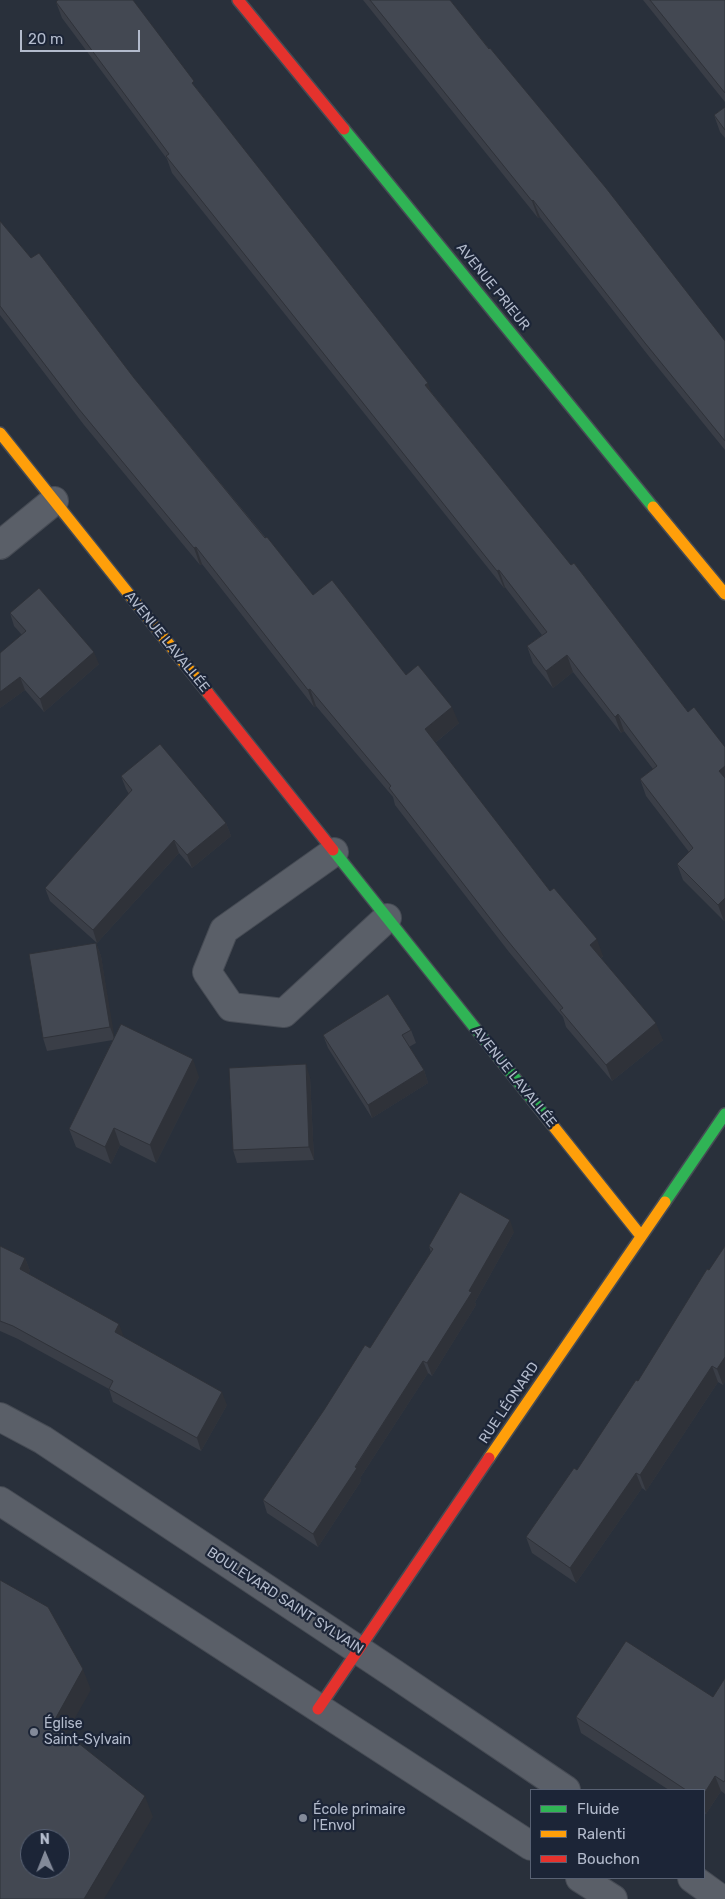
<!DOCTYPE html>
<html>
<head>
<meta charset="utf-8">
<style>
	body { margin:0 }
	#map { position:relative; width:725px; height:1899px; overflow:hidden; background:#29303b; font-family:Rubik,sans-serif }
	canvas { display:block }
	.legend { position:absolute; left:530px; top:1789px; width:175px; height:90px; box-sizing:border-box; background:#1c2537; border:1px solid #586173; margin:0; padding:6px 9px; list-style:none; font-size:15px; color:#b3bbcc }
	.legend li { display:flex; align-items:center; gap:10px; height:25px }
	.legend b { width:25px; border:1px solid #586173 }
	.north { position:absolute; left:20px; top:1829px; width:50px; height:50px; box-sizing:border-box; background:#1c2537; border:1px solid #586173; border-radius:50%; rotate:359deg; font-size:14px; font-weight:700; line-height:20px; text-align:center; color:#b3bbcc }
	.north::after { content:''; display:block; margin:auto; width:18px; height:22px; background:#838a99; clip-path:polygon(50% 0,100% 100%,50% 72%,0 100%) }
	.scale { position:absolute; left:20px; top:30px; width:120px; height:22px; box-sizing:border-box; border:2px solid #b3bbcc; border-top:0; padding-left:6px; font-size:15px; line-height:18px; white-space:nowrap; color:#b3bbcc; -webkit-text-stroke:4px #1c2537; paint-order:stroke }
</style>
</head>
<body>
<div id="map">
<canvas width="725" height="1899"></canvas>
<ul class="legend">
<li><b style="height:6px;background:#30b455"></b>Fluide</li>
<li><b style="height:6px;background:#ff9f0a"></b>Ralenti</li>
<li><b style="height:6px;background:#e5322d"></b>Bouchon</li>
</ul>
<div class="north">N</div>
<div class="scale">20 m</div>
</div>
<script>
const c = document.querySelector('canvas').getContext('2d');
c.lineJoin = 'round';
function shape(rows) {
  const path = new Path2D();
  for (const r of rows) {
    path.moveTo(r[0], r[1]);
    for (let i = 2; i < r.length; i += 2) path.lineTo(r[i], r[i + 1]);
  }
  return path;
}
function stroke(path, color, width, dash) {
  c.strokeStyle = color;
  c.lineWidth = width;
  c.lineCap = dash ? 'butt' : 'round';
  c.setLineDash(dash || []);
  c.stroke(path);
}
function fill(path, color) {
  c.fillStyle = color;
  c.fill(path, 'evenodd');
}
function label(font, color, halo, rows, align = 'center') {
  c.font = font + ' Rubik,sans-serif';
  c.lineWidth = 4.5;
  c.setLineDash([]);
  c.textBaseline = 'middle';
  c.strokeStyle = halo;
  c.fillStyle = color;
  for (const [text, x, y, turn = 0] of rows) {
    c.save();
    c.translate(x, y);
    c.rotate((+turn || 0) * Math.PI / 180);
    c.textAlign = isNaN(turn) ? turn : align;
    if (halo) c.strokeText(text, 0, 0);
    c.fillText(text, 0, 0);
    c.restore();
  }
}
const street = shape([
	[0,545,54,501],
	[334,852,224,930,207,972,231,1007,284,1013,387,918],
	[0,1417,43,1440,393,1673,566,1790],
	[0,1501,531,1846],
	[580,1878,613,1899],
	[692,1878,721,1899]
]);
const fast = shape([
	[344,129,653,507],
	[333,850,546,1117],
	[665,1202,725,1114]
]);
const slow = shape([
	[0,433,208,693],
	[653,507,725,594],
	[546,1117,641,1236],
	[489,1458,665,1202]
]);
const jam = shape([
	[238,0,344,129],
	[208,693,333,850],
	[318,1709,489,1458]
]);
stroke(street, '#464b54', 30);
stroke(fast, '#464b54', 14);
stroke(slow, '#464b54', 14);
stroke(jam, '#464b54', 14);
stroke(street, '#5a5f68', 28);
stroke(fast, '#30b455', 11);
stroke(slow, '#ff9f0a', 11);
stroke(jam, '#e5322d', 11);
fill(shape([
	[363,0,450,0,725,341,725,450,651,359,540,217,538,218],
	[643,0,725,0,725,102],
	[56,2,197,89,432,393,688,712,725,747,725,920,724,921,683,880,677,864,689,852,646,796,640,779,653,769,624,731,621,733,573,672,553,688,533,663,527,646,542,635,505,587,504,588,172,173,167,159,62,18],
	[725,107,725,138,720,132,714,115],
	[0,221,31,258,134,378,313,595,406,675,459,723,435,743,550,891,603,956,601,958,663,1040,612,1081,566,1027,563,1017,509,952,395,805,393,797,316,706,314,707,202,564,200,565,84,425,0,315],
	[10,613,99,664,44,712,25,690,0,708,0,653,22,635,14,626],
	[121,776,226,823,231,836,192,868,179,853,97,943,50,901,45,888,129,794,126,789],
	[96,943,101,956,114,1039,199,1077,156,1163,120,1145,111,1164,76,1147,69,1129,113,1040,47,1051,43,1038],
	[411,1030,416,1043,409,1047,424,1070,428,1083,372,1118,328,1048,323,1035],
	[310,1077,314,1160,237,1163,233,1150],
	[514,1232,475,1302,476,1305,432,1376,428,1373,360,1478,361,1481,318,1547,267,1513,263,1500,370,1348,431,1253,429,1246],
	[0,1246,25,1258,30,1271,28,1274,227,1405,201,1451,113,1402,109,1389,18,1339,0,1331],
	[725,1246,725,1381,723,1385,718,1382,646,1491,642,1488,576,1583,532,1553,526,1537,577,1470,638,1381],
	[725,1678,725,1794,721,1791,706,1814,704,1813,704,1790,669,1790,581,1733,576,1717,713,1697]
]), '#3a3e47');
fill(shape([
	[533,200,540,217,538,218,532,201],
	[428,383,434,399,425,385],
	[196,547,202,564,200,565,194,548],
	[499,570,505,587,504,588,497,571],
	[94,652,99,664,44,712,40,699],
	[567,655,573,672,553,688,546,671],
	[20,677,25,690,0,708,0,692],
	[310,689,316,706,314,707,308,690],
	[452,707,459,723,431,746,425,729],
	[618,714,624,731,621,733,615,717],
	[725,766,725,788,719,771],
	[226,823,231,836,192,868,187,855],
	[174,840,179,853,97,943,93,930],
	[725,898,725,920,724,921,718,905],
	[597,939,603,956,596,962,590,945],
	[96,943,101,956,115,1040,110,1027],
	[656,1023,663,1040,612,1081,606,1065],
	[193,1059,199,1077,156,1163,150,1145],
	[306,1064,310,1077,314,1160,309,1147],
	[424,1070,428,1083,372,1118,368,1105],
	[114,1128,120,1145,111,1164,105,1147],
	[510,1220,514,1232,475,1302,476,1305,432,1376,427,1363,469,1291],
	[25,1258,30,1271,25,1282,20,1269],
	[119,1324,124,1337,115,1332],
	[725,1357,725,1381,723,1385,717,1369],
	[423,1361,428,1373,360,1478,361,1481,318,1547,313,1534],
	[712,1366,718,1382,646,1491,640,1475],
	[222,1392,227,1405,201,1451,197,1438],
	[636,1473,642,1488,576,1583,570,1568],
	[83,1669,91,1690,60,1744,53,1723],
	[715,1776,721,1791,706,1814,704,1809,704,1794],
	[145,1796,153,1817,104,1899,84,1899]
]), '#2f3239');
const building = shape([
	[58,0,133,0,194,81,192,83,428,383,425,385,571,565,574,563,688,712,694,707,725,747,725,766,719,771,725,778,725,898,718,905,677,864,693,848,640,779,657,766,618,714,615,717,567,655,546,671,527,646,547,632,499,570,497,571,166,156,169,154,56,2,58,0],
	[370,0,450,0,489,49,490,48,606,188,725,341,725,441,645,343,533,200,532,201,370,0],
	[650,0,725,0,725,93,650,0],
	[725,107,725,130,714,115,725,107],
	[0,221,31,258,39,253,134,378,265,538,267,537,313,595,332,580,406,675,418,665,452,707,425,729,550,891,554,888,597,939,590,945,656,1023,606,1065,560,1010,563,1008,503,935,389,788,391,786,310,689,308,690,196,547,194,548,78,408,0,306,0,221],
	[39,588,94,652,40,699,20,677,0,692,0,653,26,631,10,613,39,588],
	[160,744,226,823,187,855,174,840,93,930,45,888,132,790,121,776,160,744],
	[96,943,110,1027,43,1038,29,954,96,943],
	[388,994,411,1030,402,1035,424,1070,368,1105,323,1035,388,994],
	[121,1024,193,1059,150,1145,114,1128,105,1147,69,1129,121,1024],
	[306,1064,309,1147,233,1150,229,1068,306,1064],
	[460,1192,510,1220,469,1291,472,1292,427,1363,423,1361,355,1467,357,1468,313,1534,263,1500,324,1410,365,1345,370,1348,433,1249,429,1246,460,1192],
	[0,1246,25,1258,20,1269,119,1324,115,1332,222,1392,197,1438,109,1389,113,1381,13,1326,0,1321,0,1246],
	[725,1246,725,1357,717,1369,712,1366,640,1475,636,1473,570,1568,526,1537,574,1468,577,1470,636,1380,638,1381,707,1269,709,1270,725,1246],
	[0,1580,48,1607,83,1669,53,1723,145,1796,84,1899,0,1899,0,1580],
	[30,1839,60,1839,60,1869,30,1869,30,1839],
	[626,1641,713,1697,725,1678,725,1780,724,1782,715,1776,704,1794,704,1790,686,1790,576,1717,626,1641]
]);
fill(building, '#434852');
stroke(building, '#2f3239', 1);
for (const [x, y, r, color] of [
	[34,1732,5,"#838a99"],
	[303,1818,5,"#838a99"]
]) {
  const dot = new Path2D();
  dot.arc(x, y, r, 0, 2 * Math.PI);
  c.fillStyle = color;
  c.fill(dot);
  stroke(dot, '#1c2537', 2);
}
label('14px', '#b3bbcc', '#1c2537', [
	["AVENUE PRIEUR",493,287,51],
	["AVENUE LAVALLÉE",167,642,51],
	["AVENUE LAVALLÉE",514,1077,51],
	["RUE LÉONARD",509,1403,-56],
	["BOULEVARD SAINT SYLVAIN",285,1601,33]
]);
label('14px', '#b3bbcc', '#1c2537', [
	["Église",44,1724],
	["Saint-Sylvain",44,1740],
	["École primaire",313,1810],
	["l'Envol",313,1826]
], 'left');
</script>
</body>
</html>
